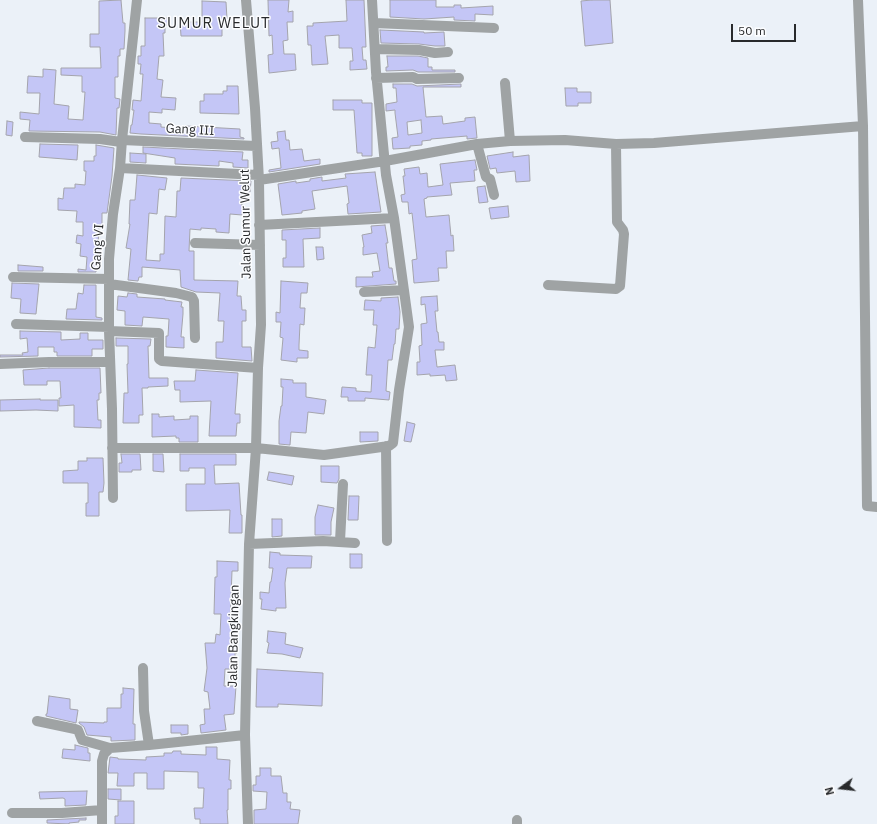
<!DOCTYPE html>
<html>
<head>
<meta charset="utf-8">
<style>
	body { margin:0 }
	#map { position:relative; width:877px; height:824px; overflow:hidden; background:#ebf1f8; font-family:"IBM Plex Sans",sans-serif }
	canvas { display:block }
	.north { position:absolute; left:821px; top:768px; width:40px; height:40px; -webkit-text-stroke:3px #fcfdff; paint-order:stroke; rotate:255deg; font-size:11px; font-weight:700; line-height:16px; text-align:center; color:#282a2c }
	.north::after { content:''; display:block; margin:auto; width:14px; height:18px; background:#282a2c; clip-path:polygon(50% 0,100% 100%,50% 72%,0 100%) }
	.scale { position:absolute; left:731px; top:24px; width:65px; height:18px; box-sizing:border-box; border:2px solid #282a2c; border-top:0; padding-left:5px; font-size:12px; line-height:14px; white-space:nowrap; color:#282a2c; -webkit-text-stroke:3px #fcfdff; paint-order:stroke }
</style>
</head>
<body>
<div id="map">
<canvas width="877" height="824"></canvas>
<div class="north">N</div>
<div class="scale">50 m</div>
</div>
<script>
const c = document.querySelector('canvas').getContext('2d');
c.lineJoin = 'round';
function fill(path, color) {
  c.fillStyle = color;
  c.fill(path, 'evenodd');
}
function shape(rows) {
  const path = new Path2D();
  for (const r of rows) {
    path.moveTo(r[0], r[1]);
    for (let i = 2; i < r.length; i += 2) path.lineTo(r[i], r[i + 1]);
  }
  return path;
}
function stroke(path, color, width, dash) {
  c.strokeStyle = color;
  c.lineWidth = width;
  c.lineCap = dash ? 'butt' : 'round';
  c.setLineDash(dash || []);
  c.stroke(path);
}
function label(font, color, halo, rows, align = 'center') {
  c.font = font + ' "IBM Plex Sans",sans-serif';
  c.lineWidth = 3;
  c.setLineDash([]);
  c.textBaseline = 'middle';
  c.strokeStyle = halo;
  c.fillStyle = color;
  for (const [text, x, y, turn = 0] of rows) {
    c.save();
    c.translate(x, y);
    c.rotate((+turn || 0) * Math.PI / 180);
    c.textAlign = isNaN(turn) ? turn : align;
    if (halo) c.strokeText(text, 0, 0);
    c.fillText(text, 0, 0);
    c.restore();
  }
}
const building = shape([
	[121,0,123,23,125,23,125,31,124,49,120,49,120,56,118,56,118,77,115,77,115,98,120,99,119,108,117,108,116,135,100,132,29,131,30,120,20,119,20,112,39,114,40,93,27,93,28,76,43,77,43,69,56,70,54,104,69,106,68,119,83,120,85,92,82,92,82,76,61,75,61,68,101,68,100,47,90,47,90,34,99,34,99,1,121,0],
	[268,0,289,0,288,12,293,11,293,22,287,22,288,40,283,41,284,54,295,54,296,70,269,73,268,55,273,54,272,35,269,36,268,0],
	[346,0,364,0,366,47,362,47,363,60,366,60,367,69,350,70,350,61,353,61,352,48,339,48,339,35,325,36,328,64,312,65,311,45,308,45,307,26,313,26,313,23,347,21,346,0],
	[390,0,436,0,436,7,454,7,454,5,461,5,461,8,493,6,493,15,475,14,475,21,454,20,454,17,424,19,390,17,390,0],
	[592,0,610,0,613,43,585,46,581,1,592,0],
	[202,1,226,2,227,19,222,19,222,36,181,36,180,22,202,22,202,1],
	[145,18,169,18,169,25,165,25,165,33,163,33,164,56,159,56,157,79,163,80,161,97,176,98,175,110,162,109,162,113,149,112,149,123,161,124,161,127,185,129,186,126,240,129,240,137,244,138,244,139,141,134,130,133,131,125,132,125,134,110,132,110,133,100,141,101,143,74,140,74,141,64,138,64,138,56,141,56,141,46,145,46,145,18],
	[380,30,424,32,424,33,444,32,445,46,435,46,419,44,381,43,380,30],
	[387,56,418,56,428,58,428,67,432,67,432,70,455,70,455,72,418,72,413,70,386,71,386,67,388,67,387,56],
	[393,84,412,84,417,86,461,84,461,87,423,87,426,117,442,116,443,124,465,121,465,118,475,117,477,138,467,139,467,136,431,139,431,140,422,141,422,145,410,146,410,148,393,149,392,138,398,137,395,113,395,110,386,111,386,104,397,102,396,88,393,88,393,84],
	[421,120,422,133,408,135,407,122,421,120],
	[227,86,238,86,239,114,200,113,200,101,204,101,204,94,223,94,223,91,227,91,227,86],
	[565,88,577,88,577,92,591,92,591,103,578,103,578,106,566,106,565,88],
	[333,100,362,100,362,103,372,103,372,156,362,156,362,153,357,153,354,110,333,110,333,100],
	[7,121,13,122,12,136,6,135,7,121],
	[285,131,286,140,289,140,290,150,302,149,304,161,320,159,320,164,269,172,269,170,281,168,279,148,272,149,271,142,278,141,277,132,285,131],
	[40,144,78,145,77,160,39,157,40,144],
	[96,145,114,148,112,176,107,213,102,213,102,225,99,225,98,248,101,248,100,258,99,258,97,270,96,270,96,272,78,272,78,269,86,270,87,257,80,256,81,244,76,243,77,235,83,236,83,222,76,222,77,211,58,210,58,198,63,199,64,188,75,188,75,184,85,185,86,171,84,171,84,161,94,161,94,156,96,156,96,145],
	[143,147,243,152,242,160,248,160,248,168,233,167,233,163,219,161,219,166,175,164,175,158,143,153,143,147],
	[513,152,513,157,529,155,530,181,516,182,515,171,497,173,496,168,490,169,487,156,513,152],
	[130,153,146,154,146,163,130,162,130,153],
	[475,160,477,170,474,170,475,181,450,183,452,195,427,197,427,198,424,199,426,217,449,215,451,236,453,235,454,251,446,251,447,268,438,268,439,281,414,283,412,260,417,259,412,213,409,214,408,202,402,202,401,195,405,194,403,176,405,176,404,169,419,167,420,174,427,173,428,187,443,185,440,164,475,160],
	[375,172,381,212,348,214,347,204,349,203,347,186,312,191,315,209,302,211,302,213,282,215,278,184,296,181,296,183,310,181,310,179,322,177,322,181,346,178,345,174,375,172],
	[137,175,167,178,165,190,159,189,157,214,149,213,146,260,160,261,160,254,164,254,165,216,176,217,177,191,180,191,181,178,251,181,250,192,242,192,241,205,243,205,242,215,230,214,229,233,216,232,216,229,201,228,201,230,190,229,189,251,194,251,194,280,238,281,237,296,241,296,242,310,246,310,246,321,242,321,242,347,251,347,252,361,216,358,216,342,223,342,224,321,218,321,220,293,196,292,181,287,180,270,142,267,142,277,139,277,138,281,128,280,131,249,126,248,130,224,129,224,130,200,135,200,137,175],
	[485,186,488,202,479,203,477,187,485,186],
	[508,206,509,217,491,219,489,208,508,206],
	[385,225,388,243,386,243,389,268,392,268,394,281,396,281,396,284,356,287,356,277,373,277,372,272,380,271,377,253,363,255,363,247,364,247,362,235,372,233,371,226,385,225],
	[320,228,320,238,303,239,304,267,283,267,283,258,286,258,286,240,282,240,282,230,320,228],
	[316,247,323,247,324,259,317,260,316,247],
	[18,265,43,267,43,271,18,271,18,265],
	[281,281,308,283,307,293,301,293,300,308,305,308,304,325,300,324,299,345,299,350,308,351,308,358,297,358,297,362,281,360,283,338,280,337,281,322,276,322,276,312,280,313,281,281],
	[12,283,39,284,36,314,20,313,21,299,11,298,12,283],
	[84,285,96,285,96,317,102,318,102,320,66,319,67,309,76,309,78,293,83,294,84,285],
	[128,293,137,294,137,297,165,299,165,300,182,302,181,307,183,307,183,314,181,337,184,337,184,348,166,347,166,336,168,336,169,319,143,317,142,326,125,325,125,311,117,310,118,296,127,297,128,293],
	[437,296,438,311,435,311,437,332,438,332,439,342,444,342,444,350,435,350,437,367,455,365,457,380,446,381,445,375,430,376,430,374,417,375,417,362,420,362,419,346,422,345,421,324,427,323,425,304,421,305,421,297,437,296],
	[398,297,400,312,399,329,396,329,395,344,394,344,392,360,388,360,386,391,390,392,389,400,365,398,365,401,348,401,348,397,341,397,342,387,356,388,356,391,371,392,372,375,366,375,368,347,375,348,377,325,373,325,374,310,364,310,365,300,381,301,381,298,398,297],
	[20,331,61,332,61,340,80,339,80,333,88,333,88,340,103,340,103,349,92,349,92,356,57,356,57,352,54,352,54,347,38,347,38,356,0,357,0,355,23,355,22,353,28,352,27,338,20,339,20,331],
	[116,338,151,339,150,346,148,346,149,378,168,378,168,386,148,387,148,388,142,388,143,415,139,415,139,423,123,423,124,393,128,393,127,364,128,364,128,346,116,346,116,338],
	[49,368,100,368,101,393,99,393,99,400,97,400,98,420,101,420,101,428,74,427,74,405,59,406,59,398,61,398,60,381,47,381,47,385,24,385,23,370,49,368],
	[196,370,238,373,235,414,240,414,240,423,237,423,236,436,209,436,211,401,180,402,180,390,175,390,174,381,195,381,196,370],
	[281,379,293,380,293,383,306,383,306,397,326,400,324,414,308,412,306,433,291,432,290,445,279,444,279,421,281,406,282,406,283,387,281,387,281,379],
	[40,399,40,400,58,400,58,411,36,410,0,411,0,400,40,399],
	[152,414,159,414,159,417,174,416,174,420,190,419,190,416,198,416,198,442,179,442,179,438,176,438,176,436,152,437,152,414],
	[407,422,415,424,411,442,404,441,407,422],
	[360,432,378,432,378,441,360,442,360,432],
	[121,454,140,454,141,470,132,470,132,472,119,472,119,463,122,463,121,454],
	[153,454,163,454,164,472,153,471,153,454],
	[180,454,236,454,236,465,214,465,215,484,239,483,241,515,242,515,242,533,229,533,230,510,186,511,186,484,205,484,205,468,189,468,189,471,180,471,180,454],
	[87,458,103,458,104,483,103,492,99,492,99,516,86,516,86,503,88,503,88,483,63,483,63,471,78,470,78,461,87,461,87,458],
	[321,466,339,466,339,479,337,483,321,482,321,466],
	[269,472,294,476,292,485,267,480,269,472],
	[349,496,359,496,358,520,348,520,349,496],
	[318,505,334,508,331,522,331,535,315,535,315,517,318,505],
	[272,519,282,519,282,536,272,537,272,519],
	[270,552,280,553,280,555,312,556,311,568,287,568,285,583,286,608,276,608,276,611,261,609,262,599,260,599,260,592,269,593,270,582,271,582,273,568,269,568,270,552],
	[350,554,362,554,362,568,350,568,350,554],
	[217,561,238,562,238,571,232,571,230,622,237,622,237,653,235,653,235,669,225,669,224,686,236,686,234,714,224,715,226,730,201,733,200,725,205,724,204,709,210,709,208,692,204,691,207,668,205,643,215,643,216,634,220,635,221,614,214,614,215,577,217,577,217,561],
	[268,631,286,633,285,644,303,648,300,658,282,654,267,653,269,643,267,642,268,631],
	[257,669,323,673,322,706,278,704,278,707,256,707,257,669],
	[123,688,134,689,133,724,135,724,135,740,111,741,111,737,87,735,84,727,79,723,79,722,104,723,104,722,107,722,107,708,121,708,121,694,123,694,123,688],
	[49,696,70,699,70,709,78,710,76,723,46,716,46,714,47,714,49,696],
	[171,725,188,725,188,734,181,735,181,733,171,733,171,725],
	[75,745,88,748,88,753,90,753,90,761,62,758,63,749,75,750,75,745],
	[206,747,217,747,217,759,230,760,229,780,231,780,231,789,228,789,228,810,227,810,228,824,200,824,200,819,195,819,194,808,203,808,204,788,198,788,198,772,164,771,164,789,147,789,147,773,134,773,134,786,117,786,118,773,108,773,110,757,118,758,118,759,146,760,146,757,164,756,164,753,172,753,173,751,181,751,181,754,206,755,206,747],
	[260,768,271,768,271,776,281,776,283,793,287,793,287,802,291,802,290,809,300,810,298,824,254,824,254,810,266,809,267,792,253,791,253,785,256,785,256,776,260,776,260,768],
	[108,789,121,789,121,800,108,799,108,789],
	[87,791,86,805,65,806,65,799,63,798,40,799,39,792,87,791],
	[118,801,134,801,134,824,115,824,115,816,118,816,118,801],
	[86,818,86,820,79,820,79,822,69,823,69,824,47,823,47,820,86,818]
]);
fill(building, '#c4c6f6');
stroke(building, '#a4a4ac', 1);
stroke(shape([
	[246,0,255,108,259,180,261,325,258,368,256,448,249,544,245,735,248,824],
	[858,0,863,126,867,506,877,507],
	[374,23,494,28],
	[375,49,419,50,435,53,448,52],
	[376,78,413,77,417,79,459,78],
	[505,83,510,141],
	[25,137,100,139,121,142],
	[122,140,256,146],
	[477,144,486,177,490,179,494,195],
	[120,168,258,175],
	[259,180,385,161,477,144,510,141,565,140,616,144,654,143,863,126],
	[259,225,394,218],
	[195,243,260,245],
	[13,277,109,279],
	[109,284,176,293,192,297,194,301,195,338],
	[548,285,616,289,620,286,624,234,623,230,617,222,616,144],
	[364,292,404,290],
	[16,324,109,327],
	[109,331,159,333,159,359,162,361,258,368],
	[0,364,49,362,110,362],
	[386,446,387,541],
	[112,448,256,448,324,455,389,446,393,443,399,390,409,327,394,218,386,175,376,72,372,0],
	[113,498,112,409,109,331,109,259,113,214,120,168,122,140,137,0],
	[340,541,343,484],
	[249,544,323,541,355,543],
	[143,668,144,711,149,745],
	[37,721,75,729,78,730,82,740,110,748],
	[12,813,62,813,102,810],
	[102,824,102,761,104,754,110,748,149,745,245,735],
	[517,824,517,820]
]), '#9fa3a4', 10);
label('13px', '#282a2c', '#fcfdff', [
	["Gang III",190,130,3],
	["Jalan Sumur Welut",246,224,-91],
	["Gang VI",98,247,-86],
	["Jalan Bangkingan",234,636,-89]
]);
c.letterSpacing = '1px';
label('15px', '#282a2c', '#fcfdff', [
	["SUMUR WELUT",214,24]
]);
c.letterSpacing = '0px';
</script>
</body>
</html>
